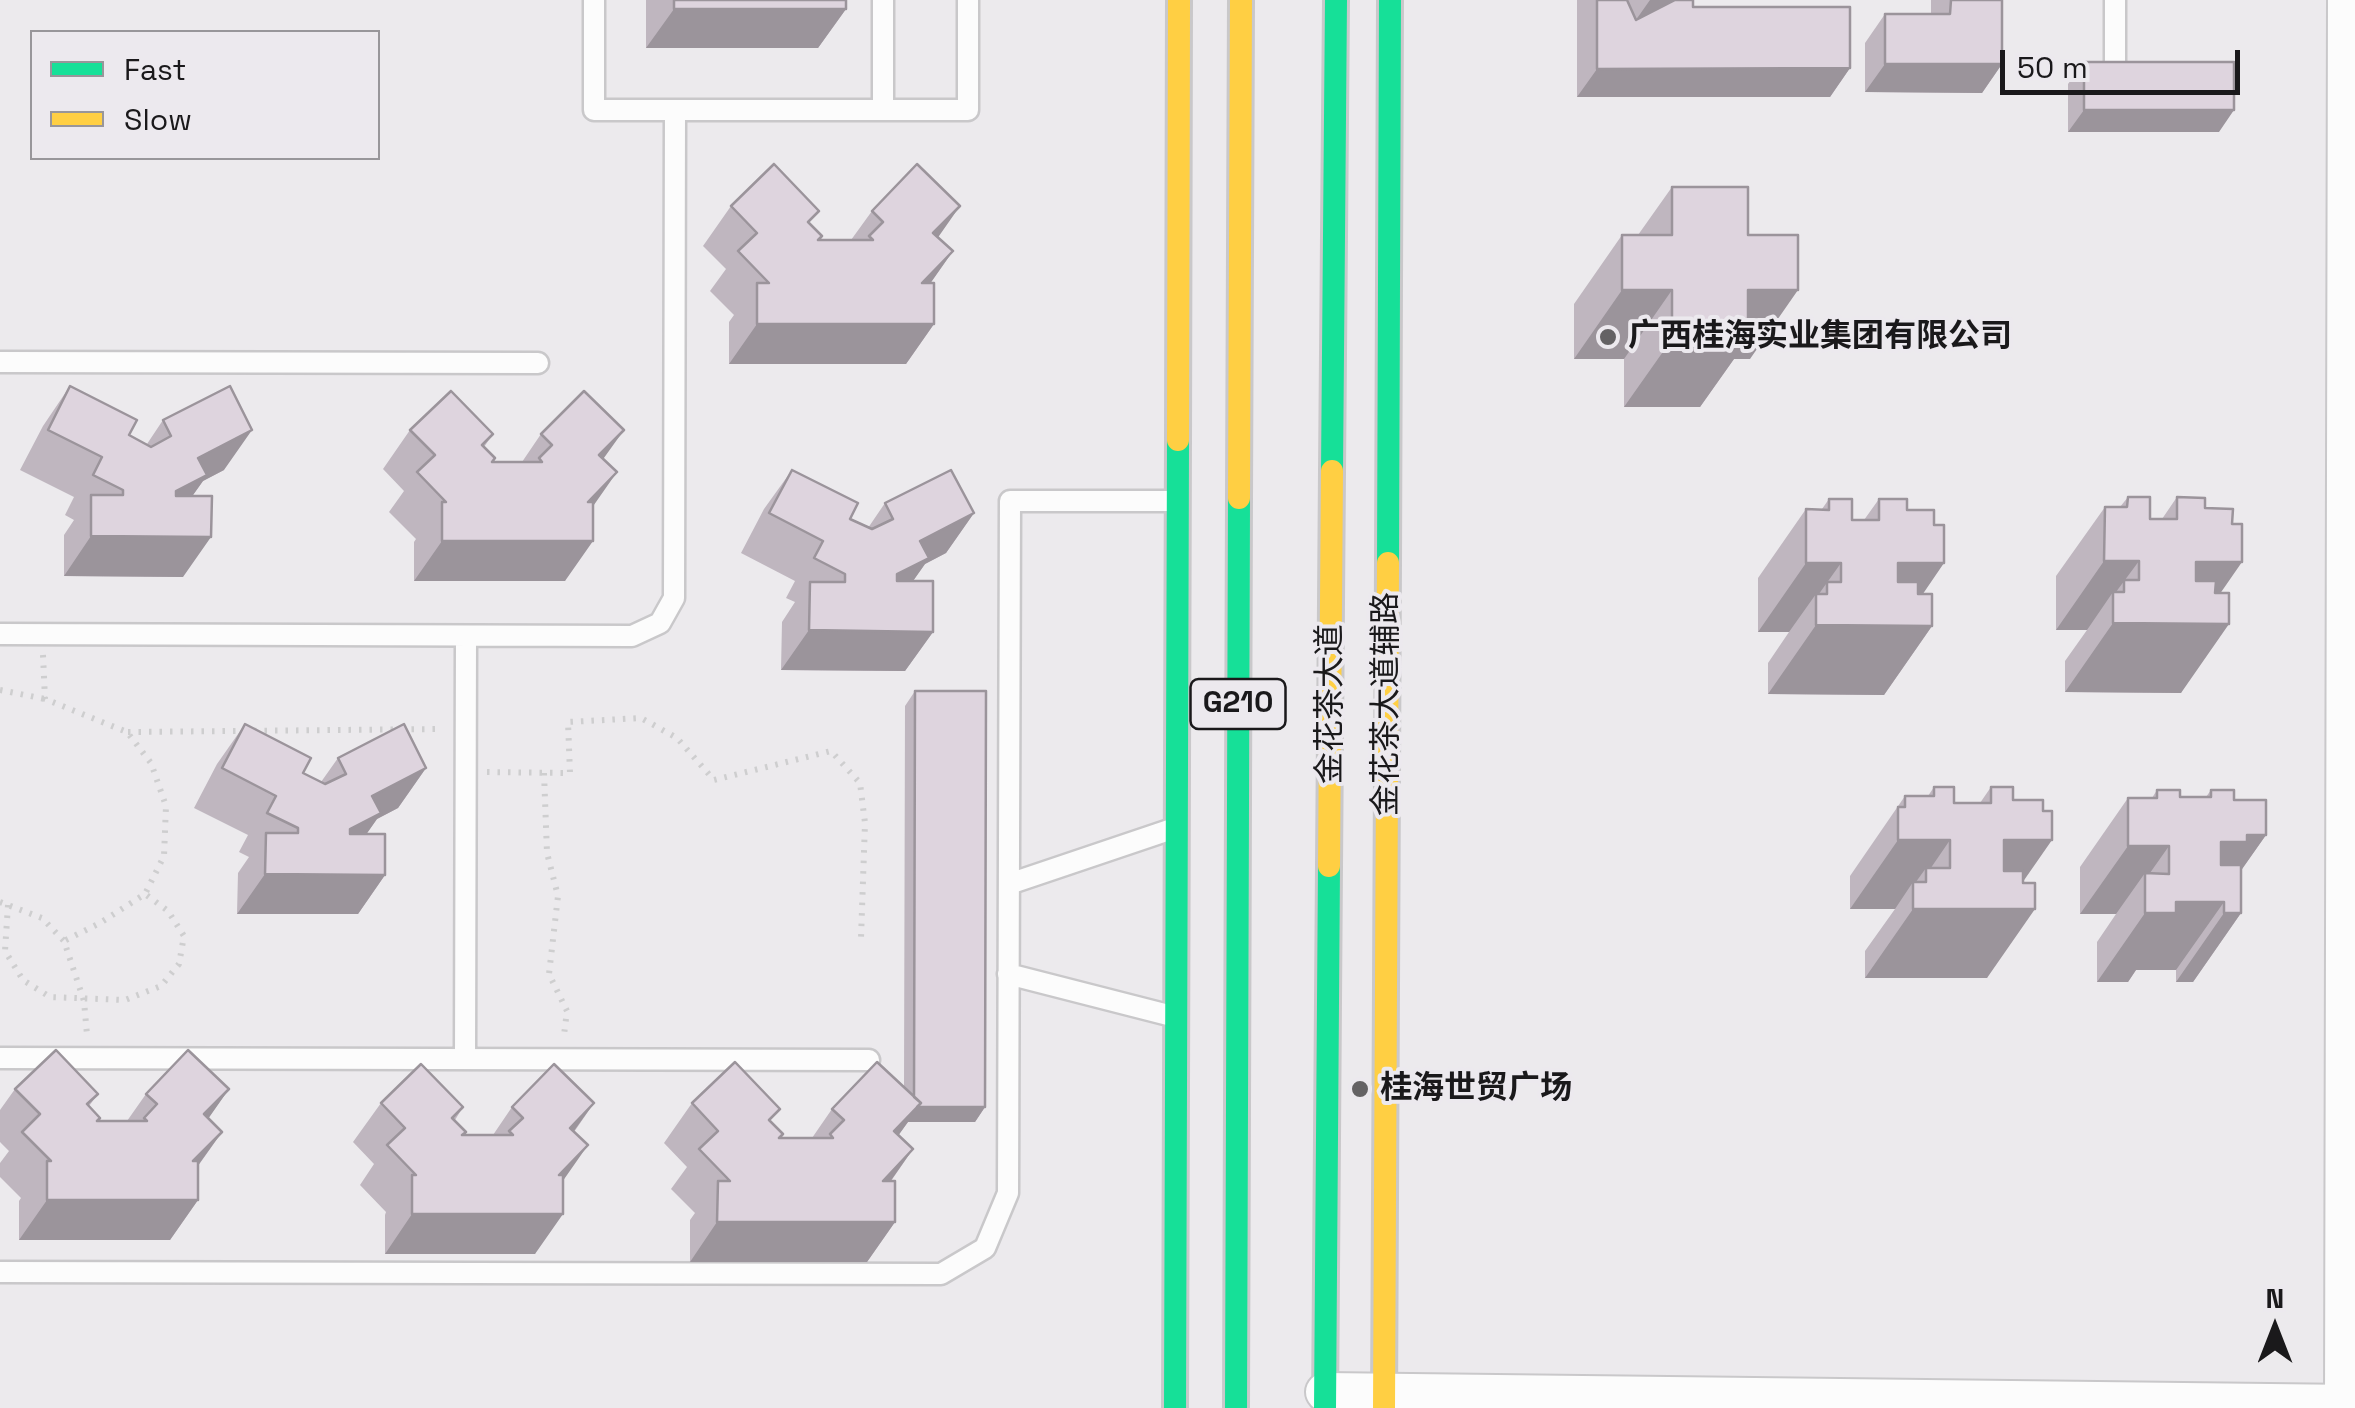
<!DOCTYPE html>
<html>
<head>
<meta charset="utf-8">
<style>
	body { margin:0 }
	#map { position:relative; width:2355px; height:1408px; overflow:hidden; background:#eceaed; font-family:"Space Grotesk",sans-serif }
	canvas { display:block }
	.legend { position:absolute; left:30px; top:30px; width:350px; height:130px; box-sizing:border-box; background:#ece9ee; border:2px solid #98969a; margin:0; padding:12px 18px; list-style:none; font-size:30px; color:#1a191b }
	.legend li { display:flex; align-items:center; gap:20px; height:50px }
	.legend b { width:50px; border:2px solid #98969a }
	.north { position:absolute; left:2225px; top:1278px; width:100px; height:100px; -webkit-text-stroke:8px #ece9ee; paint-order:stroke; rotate:0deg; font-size:28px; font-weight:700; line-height:40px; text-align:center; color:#1a191b }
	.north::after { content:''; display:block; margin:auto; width:35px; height:45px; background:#1a191b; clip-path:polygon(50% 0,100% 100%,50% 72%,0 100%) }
	.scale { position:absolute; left:2000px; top:50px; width:240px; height:45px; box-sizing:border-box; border:5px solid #1a191b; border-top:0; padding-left:12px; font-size:30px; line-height:35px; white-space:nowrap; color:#1a191b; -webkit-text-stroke:8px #ece9ee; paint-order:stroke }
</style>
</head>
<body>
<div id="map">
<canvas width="2355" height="1408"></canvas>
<ul class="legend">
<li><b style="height:12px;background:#16e098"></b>Fast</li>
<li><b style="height:12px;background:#ffcf43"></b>Slow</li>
</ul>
<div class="north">N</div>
<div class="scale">50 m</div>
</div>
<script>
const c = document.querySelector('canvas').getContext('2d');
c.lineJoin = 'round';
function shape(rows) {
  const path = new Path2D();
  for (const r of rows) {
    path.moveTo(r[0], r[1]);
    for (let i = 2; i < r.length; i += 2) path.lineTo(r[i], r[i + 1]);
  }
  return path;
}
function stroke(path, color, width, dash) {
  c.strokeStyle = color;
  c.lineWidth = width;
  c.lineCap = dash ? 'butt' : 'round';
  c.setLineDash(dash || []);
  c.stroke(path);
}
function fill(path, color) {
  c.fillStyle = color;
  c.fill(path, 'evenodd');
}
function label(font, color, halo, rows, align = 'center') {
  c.font = font + ' "Space Grotesk","Noto Sans SC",sans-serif';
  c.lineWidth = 8;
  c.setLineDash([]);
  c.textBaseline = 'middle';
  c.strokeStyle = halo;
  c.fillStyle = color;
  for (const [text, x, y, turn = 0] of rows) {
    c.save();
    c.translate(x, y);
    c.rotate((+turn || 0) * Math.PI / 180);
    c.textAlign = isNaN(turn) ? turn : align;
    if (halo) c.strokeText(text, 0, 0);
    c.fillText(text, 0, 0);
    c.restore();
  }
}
const lane = shape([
	[594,0,594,110,968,110,968,0],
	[883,0,883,110],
	[2115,64,2115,0],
	[0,362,538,363],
	[0,634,632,636,660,623,674,598,675,110],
	[1009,884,1175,828],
	[1008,974,1176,1017],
	[0,1058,869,1060],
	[465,1059,466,636],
	[0,1272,941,1274,985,1248,1008,1193,1010,501,1176,501]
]);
const street = shape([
	[1325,1392,2355,1404],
	[2344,1404,2347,0]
]);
const fast = shape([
	[1332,471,1336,0],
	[1388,563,1390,0],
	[1175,1408,1178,440],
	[1236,1408,1239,498],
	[1325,1408,1329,866]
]);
const slow = shape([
	[1178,440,1179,0],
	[1239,498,1241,0],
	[1329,866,1332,471],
	[1384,1408,1388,563]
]);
stroke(lane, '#c9c8ca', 25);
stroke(street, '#c9c8ca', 42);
stroke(fast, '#c9c8ca', 28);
stroke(slow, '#c9c8ca', 28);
stroke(shape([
	[43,655,45,699,127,732,151,763,166,806,164,856,145,894,100,923,64,941],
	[0,690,45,699],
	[128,732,441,729],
	[487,772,570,773,568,722,641,718,677,738,714,780,831,751,860,783,865,823,861,938],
	[544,773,547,853,558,896,549,974,567,1011,564,1035],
	[0,902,42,918,64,941,84,1001,87,1035],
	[8,905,5,951,23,980,50,997,125,1000,161,986,179,964,184,936,168,911,145,894]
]), '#cececf', 6, [2.5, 8]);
stroke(lane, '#fcfcfc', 20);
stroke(street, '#fcfcfc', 38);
stroke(fast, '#16e098', 22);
stroke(slow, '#ffcf43', 22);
fill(shape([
	[646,0,846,0,846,9,818,48,646,48],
	[1577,0,1693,0,1693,7,1850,68,1830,97,1577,97],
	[1931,0,2002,0,2002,64,1982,93,1865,92,1865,43,1885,14,1931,14],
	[2084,62,2219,132,2068,132,2068,84],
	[1672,187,1750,359,1734,359,1700,407,1624,407,1624,359,1574,359,1574,304,1622,235,1638,235],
	[731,206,810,224,820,240,851,240,872,211,938,237,953,251,930,283,934,324,906,364,729,364,729,322,734,315,710,291,726,269,703,246],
	[70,386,129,435,147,444,163,420,224,470,203,481,192,496,183,577,64,576,64,535,74,520,65,515,74,497,20,470,43,426],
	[410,430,493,434,484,447,493,462,522,462,541,434,603,459,593,507,565,581,414,581,414,542,416,539,389,512,404,491,383,469],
	[792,470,850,519,868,528,885,503,974,513,946,553,925,564,913,581,933,632,905,671,781,670,782,622,795,602,786,598,795,581,741,553,764,509],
	[2128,497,2150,519,2162,519,2177,497,2205,508,2220,593,2181,693,2065,692,2065,661,2087,630,2056,630,2056,576,2105,507,2120,507],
	[1829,499,1852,520,1864,520,1879,499,1907,510,1923,594,1932,626,1884,695,1768,694,1768,663,1789,632,1758,632,1758,578,1806,509,1822,509],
	[915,691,985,1107,975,1122,908,1122,898,1135,913,1149,891,1181,895,1222,867,1262,690,1262,690,1220,695,1213,671,1189,687,1167,664,1143,692,1103,771,1122,780,1138,812,1138,832,1109,904,1087,905,706],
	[245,724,303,773,321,782,338,758,426,768,398,808,377,819,366,834,385,875,358,914,237,914,238,873,249,857,239,852,248,835,194,808,217,764],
	[1934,787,1954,803,1980,803,1991,787,2013,800,2023,882,1987,978,1865,978,1865,951,1895,909,1850,909,1850,876,1905,796,1928,796],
	[2157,790,2180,797,2206,797,2211,790,2234,800,2266,835,2241,870,2241,913,2193,982,2176,982,2176,970,2136,970,2128,982,2097,982,2097,942,2116,914,2080,914,2080,867,2128,798,2152,798],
	[15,1089,98,1094,89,1106,98,1121,127,1121,146,1094,229,1089,208,1118,222,1132,198,1166,198,1200,170,1240,19,1240,19,1201,21,1198,0,1177,0,1163,9,1151,0,1142,0,1110],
	[381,1103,463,1107,455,1120,464,1135,493,1135,512,1107,594,1103,574,1132,563,1180,535,1254,385,1254,385,1215,386,1212,360,1185,374,1164,353,1142]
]), '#bfb6bf');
fill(shape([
	[1650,0,1693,0,1616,48],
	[674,9,846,9,818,48,646,48],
	[1885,64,2002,64,1982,93,1865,92],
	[1850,68,1830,97,1577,97,1597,69],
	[2084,110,2234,110,2219,132,2068,132],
	[960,206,932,246,933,233],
	[953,251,925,291,922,283],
	[1622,290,1672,290,1624,359,1574,359],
	[1748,290,1798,290,1750,359,1734,359,1700,407,1624,407,1672,339],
	[757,324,934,324,906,364,729,364],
	[252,430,224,470,203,481,179,515,148,531,198,458],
	[624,430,596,469,599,455],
	[617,472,589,512,593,541,565,581,414,581,442,541,588,502],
	[974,513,946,553,925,564,901,598,869,614,920,541],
	[91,536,211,537,183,577,64,576],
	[2104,561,2139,561,2113,596,2113,592,2087,630,2056,630],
	[2196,562,2242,562,2199,624,2229,624,2181,693,2065,692,2113,623],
	[1806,563,1841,563,1816,598,1816,594,1789,632,1758,632],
	[1898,563,1944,563,1901,626,1932,626,1884,695,1768,694,1816,625],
	[809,630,933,632,905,671,781,670],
	[426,768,398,808,377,819,354,852,322,868,372,796],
	[2247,835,2266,835,2219,902,2224,902,2176,970,2136,970,2128,982,2097,982,2145,913,2221,842],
	[1898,840,1950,840,1926,875,1926,868,1913,886,1913,882,1895,909,1850,909],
	[2004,840,2052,840,2004,909],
	[2128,846,2169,846,2145,880,2145,873,2116,914,2080,914],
	[265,874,385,875,358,914,237,914],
	[1913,909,2035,909,1987,978,1865,978],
	[2224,913,2241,913,2193,982,2176,982],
	[229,1089,201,1129,204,1114],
	[594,1103,566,1142,570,1128],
	[917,1107,985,1107,975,1122,908,1122,893,1143,894,1131],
	[222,1132,194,1171,198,1200,170,1240,19,1240,47,1200,193,1161],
	[588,1145,560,1185,563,1214,535,1254,385,1254,412,1214,559,1175],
	[913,1149,885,1189,883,1181],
	[717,1222,895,1222,867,1262,690,1262]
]), '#9b949b');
const building = shape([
	[674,0,846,0,846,9,674,9,674,0],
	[1597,0,1627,0,1636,20,1675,0,1693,0,1693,7,1850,7,1850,68,1597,69,1597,0],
	[1951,0,2002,0,2002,64,1885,64,1885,14,1950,14,1951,0],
	[2084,62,2234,62,2234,110,2084,110,2084,62],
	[774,164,819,211,808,222,822,236,818,240,873,240,869,236,883,222,872,211,917,164,960,206,933,233,953,251,922,283,934,283,934,324,757,324,757,283,769,283,738,251,757,233,731,206,774,164],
	[1672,187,1748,187,1748,235,1798,235,1798,290,1748,290,1748,339,1672,339,1672,290,1622,290,1622,235,1672,235,1672,187],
	[70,386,137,420,129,435,151,447,171,436,163,420,230,386,252,430,198,458,207,475,176,491,176,496,212,496,211,537,91,536,91,495,123,495,123,490,93,475,102,457,48,430,70,386],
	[451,391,493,434,482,445,495,458,492,462,542,462,539,458,552,445,541,434,584,391,624,430,599,455,617,472,588,502,593,502,593,541,442,541,442,502,446,502,417,472,435,455,410,430,451,391],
	[792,470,858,503,850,519,872,529,893,519,885,503,951,470,974,513,920,541,929,558,897,574,897,581,933,581,933,632,809,630,810,582,845,582,845,574,814,558,823,541,769,513,792,470],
	[2128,497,2150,497,2150,519,2177,519,2177,497,2205,498,2205,508,2233,509,2232,524,2242,524,2242,562,2196,562,2196,581,2216,581,2215,593,2229,593,2229,624,2113,623,2113,592,2124,592,2124,580,2139,580,2139,561,2104,561,2105,507,2127,507,2128,497],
	[1829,499,1852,499,1852,520,1879,520,1879,499,1907,499,1907,510,1934,510,1934,525,1944,525,1944,563,1898,563,1898,582,1918,582,1918,594,1932,594,1932,626,1816,625,1816,594,1827,594,1827,582,1841,582,1841,563,1806,563,1806,509,1829,510,1829,499],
	[915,691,986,691,985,1107,917,1107,921,1103,914,1097,915,691],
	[245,724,311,758,303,773,325,784,346,774,338,758,404,724,426,768,372,796,381,813,350,829,350,834,385,834,385,875,265,874,266,833,298,833,298,828,267,813,276,796,222,768,245,724],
	[1934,787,1954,787,1954,803,1991,803,1991,787,2013,787,2013,800,2043,800,2043,811,2052,811,2052,840,2004,840,2004,871,2023,871,2023,883,2035,883,2035,909,1913,909,1913,882,1926,882,1926,868,1950,868,1950,840,1898,840,1898,807,1905,807,1905,796,1934,796,1934,787],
	[2157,790,2180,790,2180,797,2211,797,2211,790,2234,790,2234,800,2266,800,2266,835,2247,835,2247,842,2221,842,2221,865,2241,865,2241,913,2224,913,2224,902,2176,902,2176,913,2145,913,2145,873,2169,874,2169,846,2128,846,2128,798,2157,798,2157,790],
	[56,1050,98,1094,87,1104,100,1118,97,1121,147,1121,144,1118,157,1104,146,1094,188,1050,229,1089,204,1114,222,1132,193,1161,198,1161,198,1200,47,1200,47,1161,51,1161,22,1132,40,1114,15,1089,56,1050],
	[735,1062,780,1109,769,1120,783,1134,779,1138,833,1138,830,1134,844,1120,832,1109,877,1062,921,1103,894,1131,913,1149,883,1181,895,1181,895,1222,717,1222,718,1181,730,1181,699,1149,718,1131,692,1103,735,1062],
	[421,1064,463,1107,452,1118,466,1132,462,1135,513,1135,509,1131,523,1118,512,1107,554,1064,594,1103,570,1128,588,1145,559,1175,563,1175,563,1214,412,1214,412,1175,416,1175,387,1145,405,1128,381,1103,421,1064]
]);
fill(building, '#ded4de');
stroke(building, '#9b949b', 2.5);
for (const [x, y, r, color] of [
	[1608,337,10,"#646264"],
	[1360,1089,10,"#646264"]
]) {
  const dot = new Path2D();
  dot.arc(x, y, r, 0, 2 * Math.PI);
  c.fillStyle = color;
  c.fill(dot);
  stroke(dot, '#ece9ee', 4);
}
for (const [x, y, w] of [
	[1238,704,95]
]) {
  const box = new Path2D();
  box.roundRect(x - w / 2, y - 25, w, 50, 8);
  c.fillStyle = '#ece9ee';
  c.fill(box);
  stroke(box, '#1a191b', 2.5);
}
label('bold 30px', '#1a191b', null, [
	["G210",1238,704]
]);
label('bold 32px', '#1a191b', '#ece9ee', [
	["广西桂海实业集团有限公司",1628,337],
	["桂海世贸广场",1380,1089]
], 'left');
label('32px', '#1a191b', '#ece9ee', [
	["金花茶大道",1331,704,-90],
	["金花茶大道辅路",1387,704,-90]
]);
</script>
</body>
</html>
